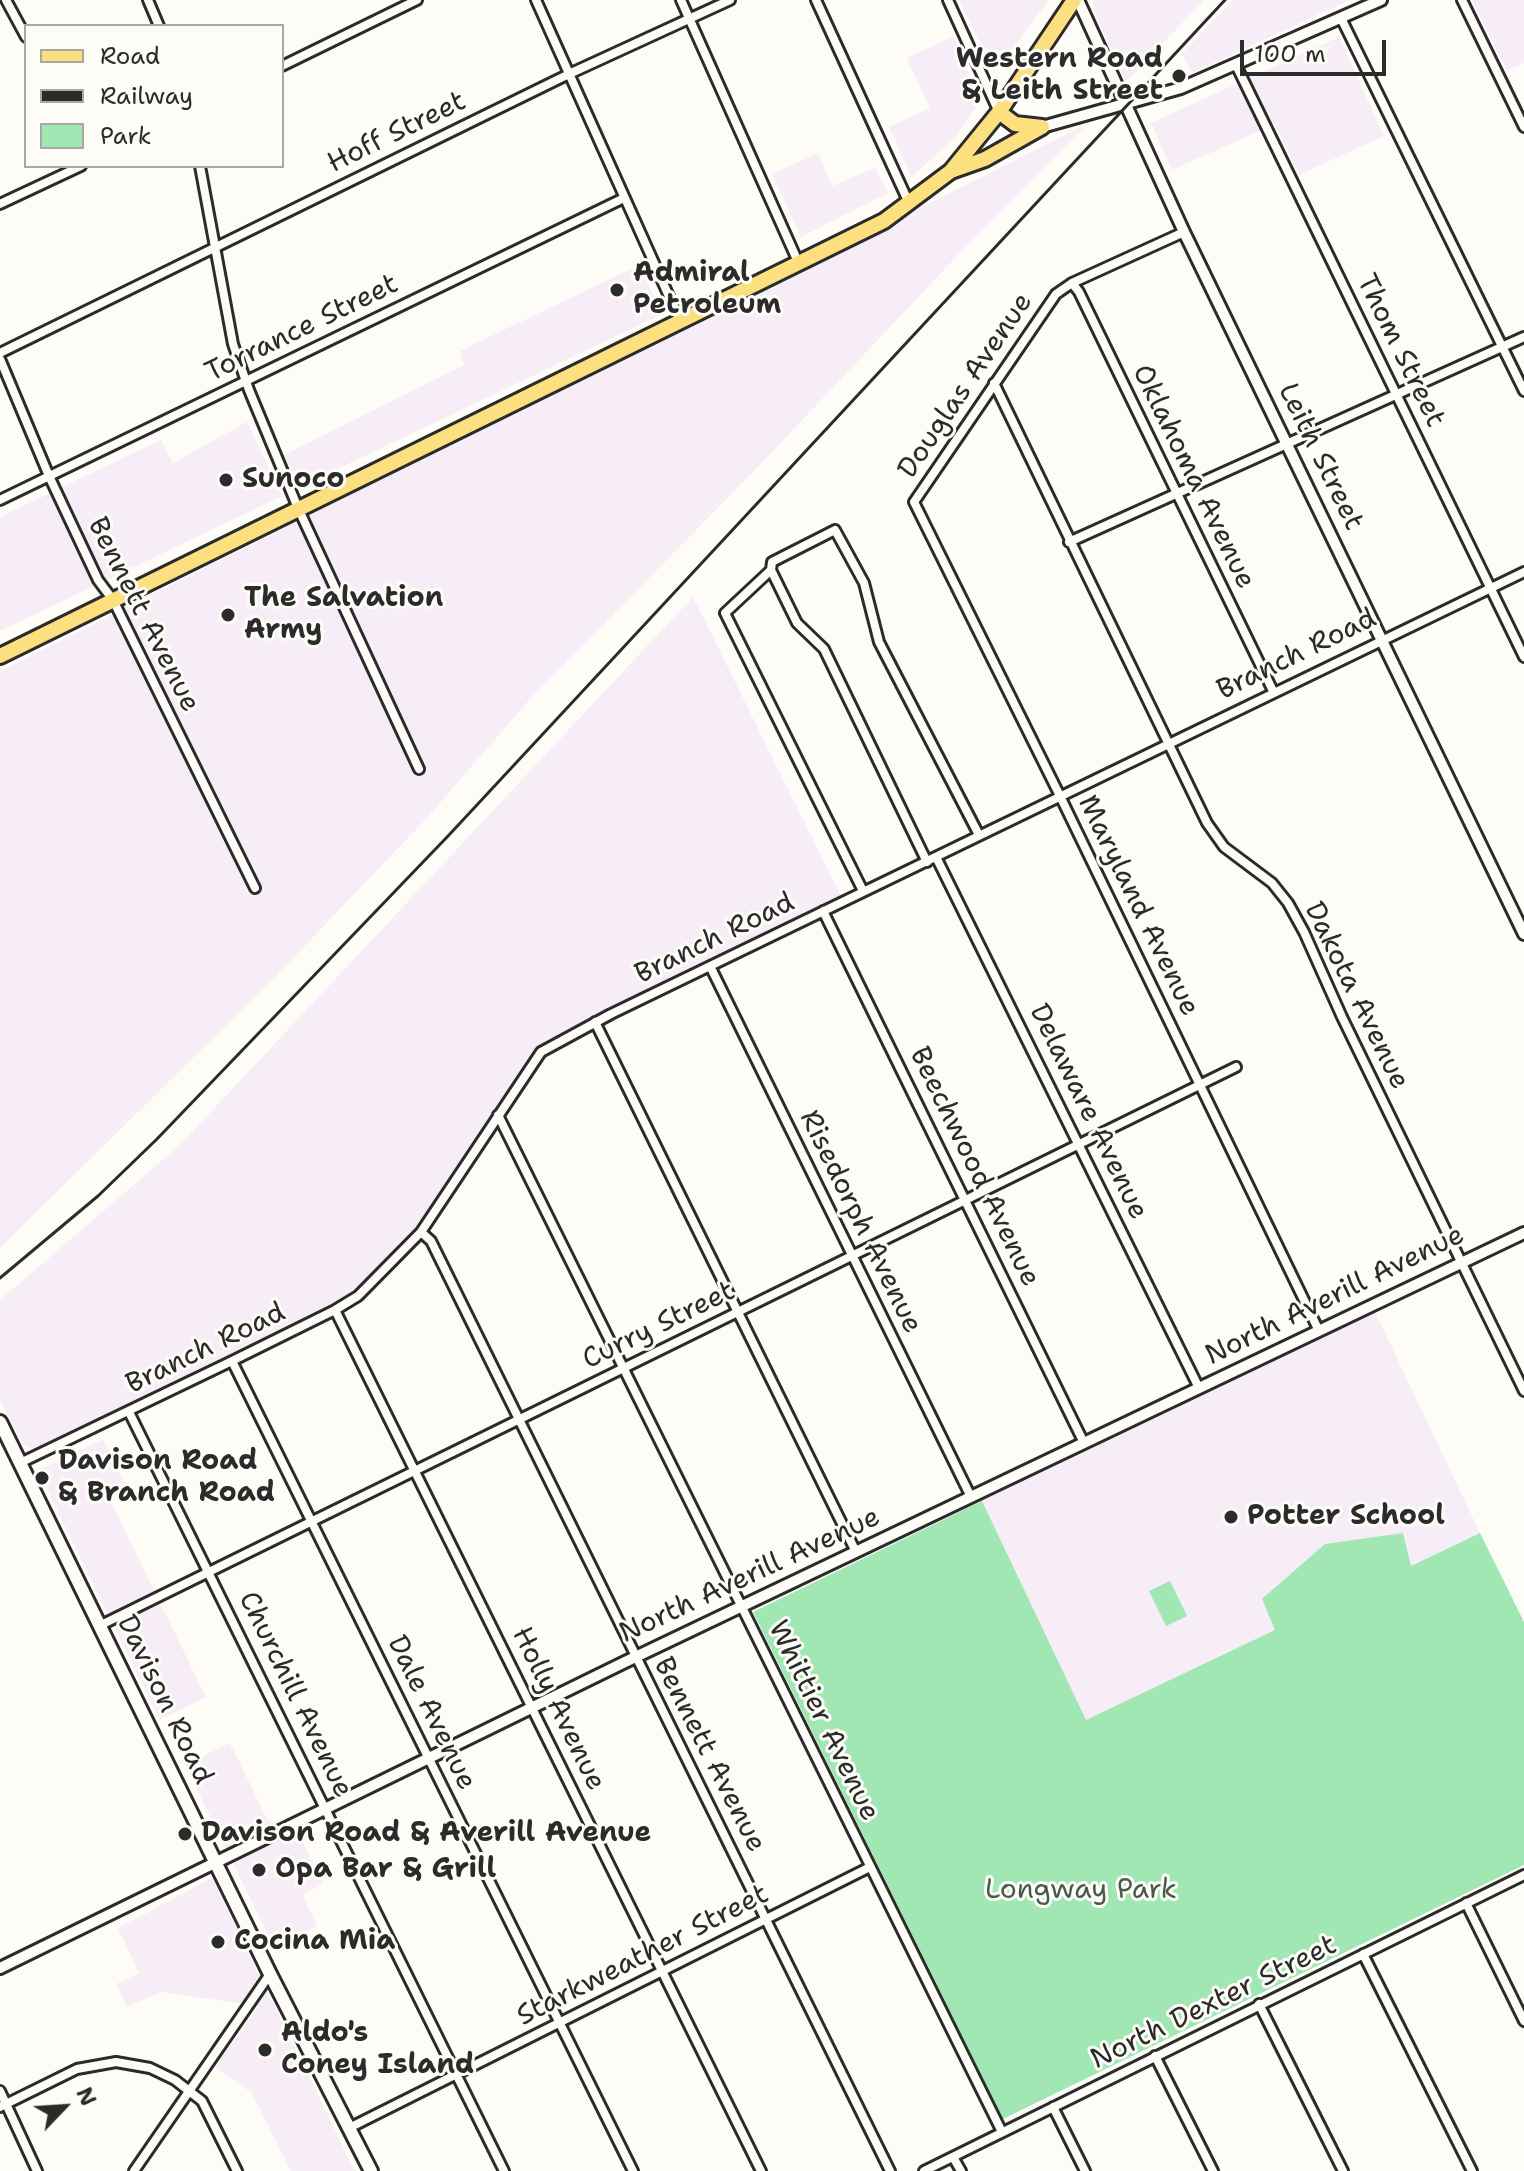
<!DOCTYPE html>
<html>
<head>
<meta charset="utf-8">
<style>
	body { margin:0 }
	#map { position:relative; width:1524px; height:2171px; overflow:hidden; background:#fdfcf7; font-family:"Shantell Sans",sans-serif }
	canvas { display:block }
	.legend { position:absolute; left:24px; top:24px; width:260px; height:144px; box-sizing:border-box; background:#fdfcf7; border:2px solid #a9a8a5; margin:0; padding:10px 14px; list-style:none; font-size:24px; color:#2b2b2b }
	.legend li { display:flex; align-items:center; gap:16px; height:40px }
	.legend b { width:40px; border:2px solid #a9a8a5 }
	.north { position:absolute; left:24px; top:2067px; width:80px; height:80px; -webkit-text-stroke:6px #fdfcf7; paint-order:stroke; rotate:65deg; font-size:22px; font-weight:700; line-height:32px; text-align:center; color:#2b2b2b }
	.north::after { content:''; display:block; margin:auto; width:28px; height:36px; background:#2b2b2b; clip-path:polygon(50% 0,100% 100%,50% 72%,0 100%) }
	.scale { position:absolute; left:1240px; top:40px; width:146px; height:36px; box-sizing:border-box; border:4px solid #2b2b2b; border-top:0; padding-left:10px; font-size:24px; line-height:28px; white-space:nowrap; color:#2b2b2b; -webkit-text-stroke:6px #fdfcf7; paint-order:stroke }
</style>
</head>
<body>
<div id="map">
<canvas width="1524" height="2171"></canvas>
<ul class="legend">
<li><b style="height:10px;background:#fce080"></b>Road</li>
<li><b style="height:10px;background:#2b2b2b"></b>Railway</li>
<li><b style="height:22px;background:#a0e7b4"></b>Park</li>
</ul>
<div class="north">N</div>
<div class="scale">100 m</div>
</div>
<script>
const c = document.querySelector('canvas').getContext('2d');
c.lineJoin = 'round';
function fill(path, color) {
  c.fillStyle = color;
  c.fill(path, 'evenodd');
}
function shape(rows) {
  const path = new Path2D();
  for (const r of rows) {
    path.moveTo(r[0], r[1]);
    for (let i = 2; i < r.length; i += 2) path.lineTo(r[i], r[i + 1]);
  }
  return path;
}
function stroke(path, color, width, dash) {
  c.strokeStyle = color;
  c.lineWidth = width;
  c.lineCap = dash ? 'butt' : 'round';
  c.setLineDash(dash || []);
  c.stroke(path);
}
function label(font, color, halo, rows, align = 'center') {
  c.font = font + ' "Shantell Sans",sans-serif';
  c.lineWidth = 6;
  c.setLineDash([]);
  c.textBaseline = 'middle';
  c.strokeStyle = halo;
  c.fillStyle = color;
  for (const [text, x, y, turn = 0] of rows) {
    c.save();
    c.translate(x, y);
    c.rotate((+turn || 0) * Math.PI / 180);
    c.textAlign = isNaN(turn) ? turn : align;
    if (halo) c.strokeText(text, 0, 0);
    c.fillText(text, 0, 0);
    c.restore();
  }
}
fill(shape([
	[959,0,1049,0,994,73],
	[1093,0,1204,0,1126,82,1094,12],
	[1233,0,1350,0,1192,73,1182,53],
	[1472,0,1524,0,1524,63,1507,71],
	[954,36,980,101,956,136,912,177,889,127,930,108,907,58],
	[1339,37,1384,136,1299,175,1275,124,1172,170,1151,123],
	[1087,124,957,256,756,469,529,700,426,819,275,977,0,1248,0,671],
	[818,153,832,186,875,168,888,193,801,237,772,174],
	[639,265,662,314,300,487,284,455,464,365,460,351],
	[247,422,282,496,0,631,0,517,161,440,173,463],
	[693,597,842,898,566,1031,545,1044,521,1071,411,1234,377,1272,334,1304,74,1433,32,1448,23,1445,0,1400,0,1300,179,1146],
	[1375,1312,1480,1533,1086,1721,982,1501],
	[103,1439,125,1484,107,1494,206,1697,160,1720,38,1471],
	[230,1743,267,1819,300,1836,323,1884,302,1895,317,1926,274,1947,185,1765],
	[212,1878,355,2171,291,2171,252,2093,215,2067,259,2006,161,1992,127,2007,116,1984,139,1973,118,1928]
]), '#f7edf7');
fill(shape([
	[982,1501,1086,1720,1275,1630,1262,1599,1325,1544,1403,1533,1411,1566,1480,1533,1524,1622,1524,1865,1003,2119,753,1612],
	[1170,1581,1187,1616,1166,1626,1149,1591]
]), '#a0e7b4');
const minor = shape([
	[6,0,26,37],
	[148,0,159,26],
	[536,0,681,323],
	[681,0,799,264],
	[816,0,909,203],
	[948,0,999,112],
	[1462,0,1524,127],
	[1341,18,1524,391],
	[1236,65,1524,657],
	[282,66,417,0],
	[200,166,233,344,249,390,298,508,419,769],
	[0,204,81,166],
	[1184,232,1072,283,1056,294,914,502,1060,796,1319,1331],
	[1072,283,1079,292,1273,691],
	[0,353,569,74,730,0],
	[0,359,49,476,98,580,113,600,255,888],
	[994,383,1207,823,1224,847,1272,883,1288,903,1304,932,1342,1017,1524,1391],
	[0,500,624,198],
	[1069,542,1524,337],
	[771,570,725,613,863,891],
	[936,857,1199,1388],
	[927,862,824,649,797,623,771,570,772,562,835,530,864,583,879,642,979,835],
	[823,911,1084,1443],
	[710,966,971,1497],
	[595,1022,856,1552],
	[498,1115,1002,2132],
	[421,1232,431,1241,890,2171],
	[335,1310,761,2171],
	[232,1361,633,2171],
	[129,1412,504,2171],
	[20,1463,232,1361,335,1310,358,1296,421,1232,541,1052,611,1014,1524,572],
	[101,1625,1236,1067],
	[1466,1903,1524,2021],
	[1363,1954,1472,2171],
	[1259,2004,1343,2171],
	[1155,2056,1213,2171],
	[0,2091,37,2171],
	[0,2107,77,2069,116,2062,150,2068,175,2080,202,2101,237,2171],
	[1053,2107,1085,2171],
	[349,2128,870,1867],
	[953,2157,961,2171],
	[134,2171,270,1974],
	[924,2171,1524,1875]
]);
const tertiary = shape([
	[1078,0,1184,232,1524,934],
	[1042,127,1181,88,1381,0],
	[0,1968,625,1662,1524,1233]
]);
const secondary = shape([
	[0,1422,270,1974,371,2171]
]);
const primary = shape([
	[999,112,1015,124,1042,127],
	[951,171,985,159,1042,127],
	[0,656,884,221,951,171,999,112,1074,0]
]);
stroke(minor, '#2b2b2b', 14);
stroke(tertiary, '#2b2b2b', 16);
stroke(secondary, '#2b2b2b', 18);
stroke(primary, '#2b2b2b', 20);
stroke(minor, '#fdfcf7', 8);
stroke(tertiary, '#fdfcf7', 10);
stroke(secondary, '#fdfcf7', 12);
stroke(primary, '#fce080', 14);
stroke(shape([
	[0,1278,98,1196,157,1139,449,835,1225,0]
]), '#2b2b2b', 3);
for (const [x, y, r, color] of [
	[1179,76,8,"#2b2b2b"],
	[617,290,8,"#2b2b2b"],
	[226,480,8,"#2b2b2b"],
	[228,615,8,"#2b2b2b"],
	[42,1478,8,"#2b2b2b"],
	[1231,1517,8,"#2b2b2b"],
	[185,1834,8,"#2b2b2b"],
	[259,1870,8,"#2b2b2b"],
	[218,1942,8,"#2b2b2b"],
	[265,2050,8,"#2b2b2b"]
]) {
  const dot = new Path2D();
  dot.arc(x, y, r, 0, 2 * Math.PI);
  c.fillStyle = color;
  c.fill(dot);
  stroke(dot, '#fdfcf7', 3);
}
label('bold 28px', '#2b2b2b', '#fdfcf7', [
	["Western Road",1163,60,"right"],
	["& Leith Street",1163,92,"right"],
	["Admiral",633,274],
	["Petroleum",633,306],
	["Sunoco",242,480],
	["The Salvation",244,599],
	["Army",244,631],
	["Davison Road",58,1462],
	["& Branch Road",58,1494],
	["Potter School",1247,1517],
	["Davison Road & Averill Avenue",201,1834],
	["Opa Bar & Grill",275,1870],
	["Cocina Mia",234,1942],
	["Aldo's",281,2034],
	["Coney Island",281,2066]
], 'left');
label('28px', '#2b2b2b', '#fdfcf7', [
	["Hoff Street",397,133,-26],
	["Torrance Street",302,329,-26],
	["Thom Street",1400,351,64],
	["Douglas Avenue",966,386,-56],
	["Leith Street",1320,457,64],
	["Oklahoma Avenue",1193,477,64],
	["Bennett Avenue",143,615,63],
	["Branch Road",1297,655,-26],
	["Maryland Avenue",1138,906,64],
	["Branch Road",715,939,-26],
	["Dakota Avenue",1356,996,64],
	["Delaware Avenue",1088,1112,64],
	["Beechwood Avenue",974,1167,64],
	["Risedorph Avenue",860,1222,64],
	["North Averill Avenue",1335,1296,-26],
	["Curry Street",659,1326,-26],
	["Branch Road",206,1349,-26],
	["North Averill Avenue",750,1576,-25],
	["Churchill Avenue",295,1695,64],
	["Davison Road",164,1700,64],
	["Holly Avenue",558,1709,64],
	["Dale Avenue",431,1713,64],
	["Whittier Avenue",823,1721,64],
	["Bennett Avenue",709,1755,63],
	["Starkweather Street",643,1956,-27],
	["North Dexter Street",1214,2003,-26]
]);
label('28px', '#485a4d', '#fdfcf7', [
	["Longway Park",1081,1891]
]);
</script>
</body>
</html>
